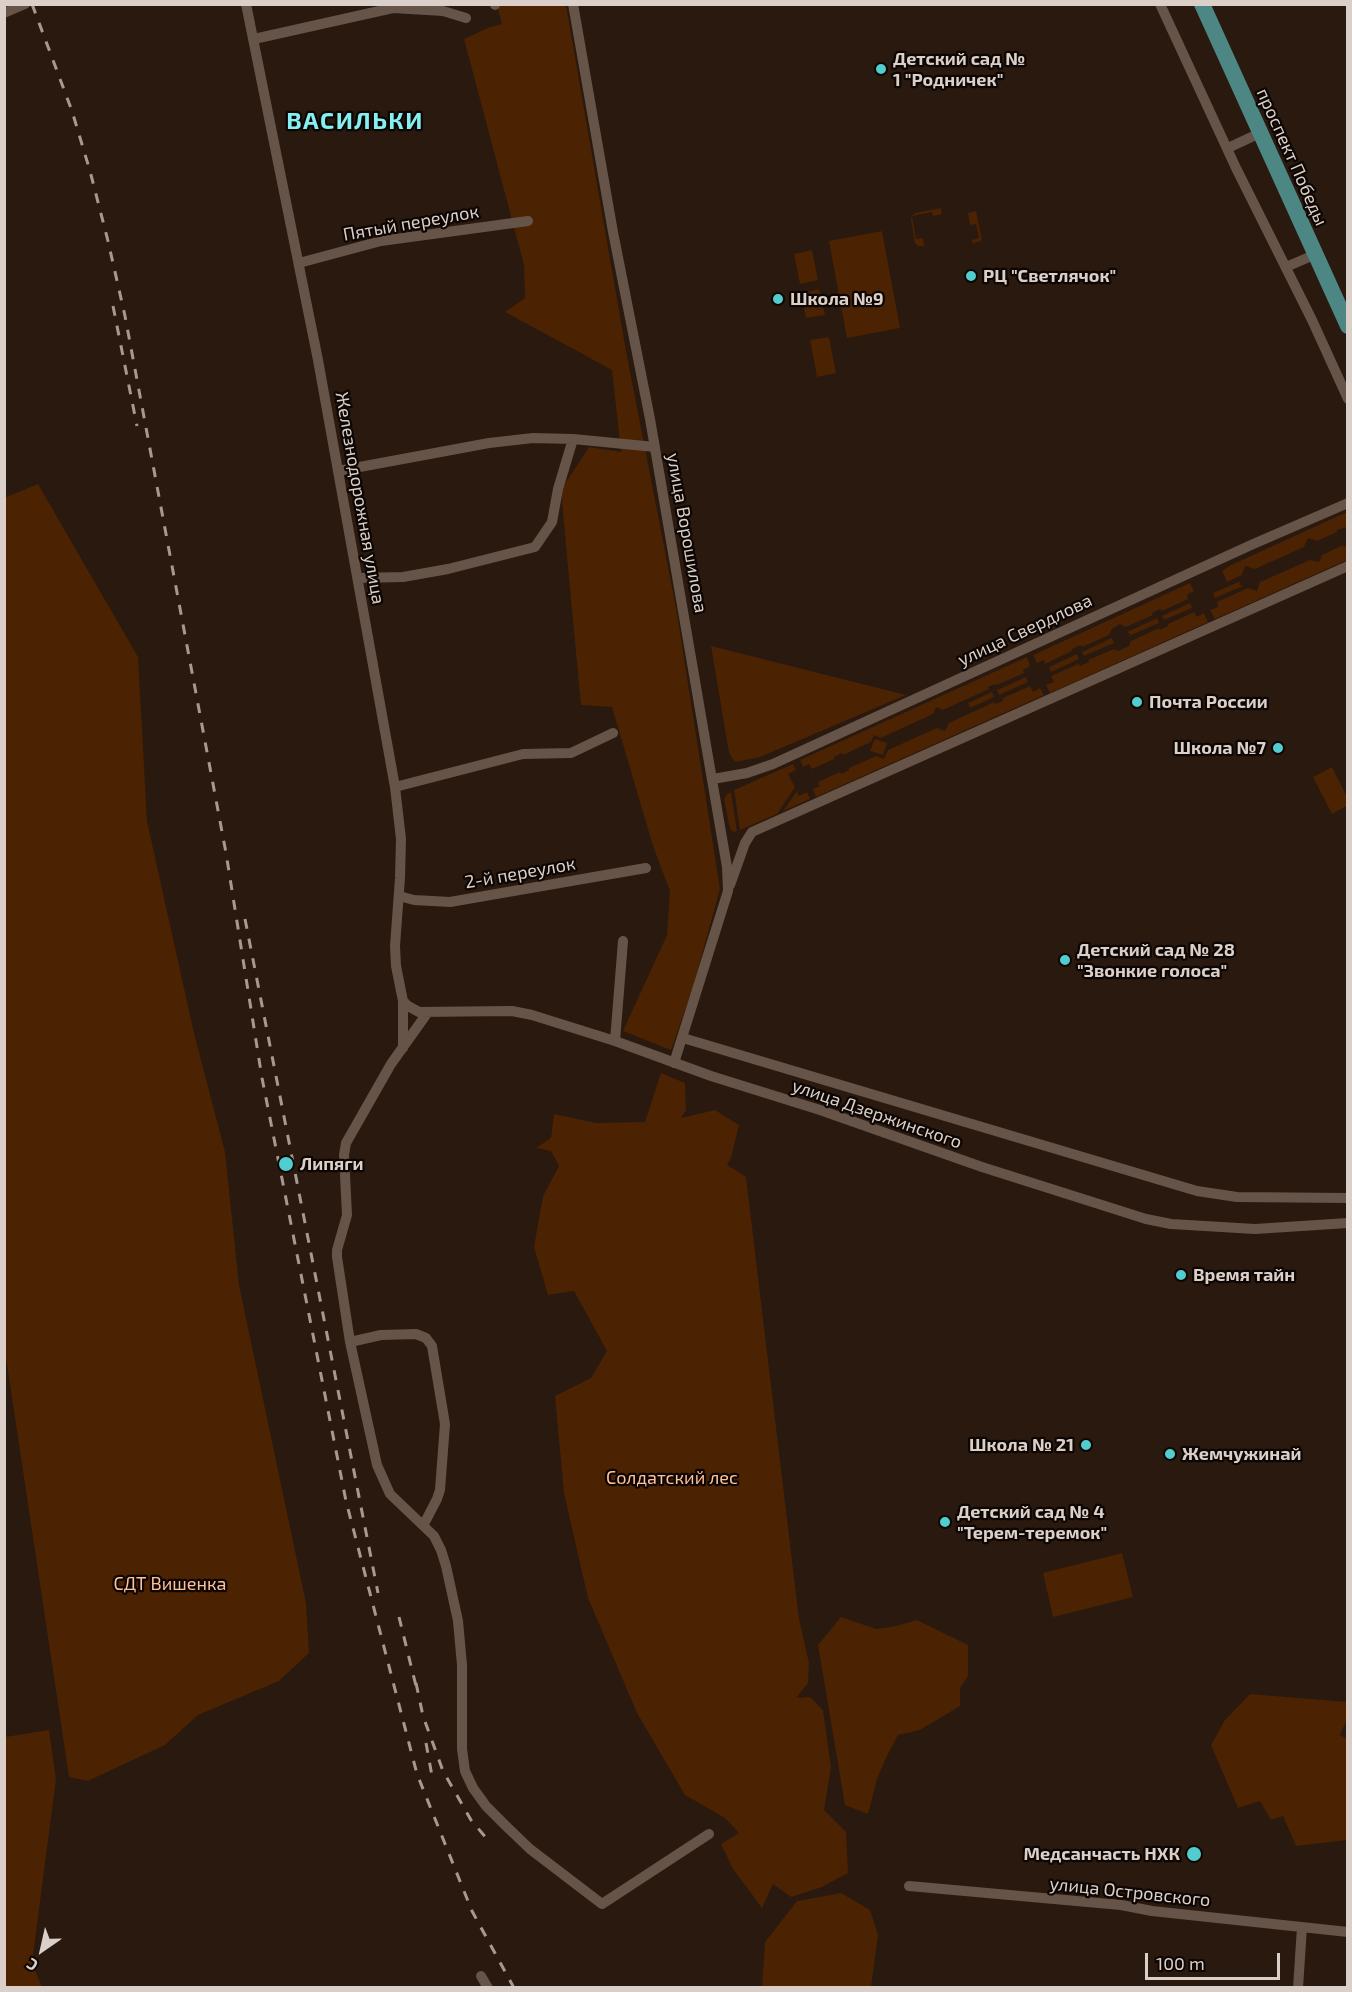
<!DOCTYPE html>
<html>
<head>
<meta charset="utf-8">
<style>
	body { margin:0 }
	#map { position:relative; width:1352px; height:1992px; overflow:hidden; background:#29190f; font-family:"Exo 2",sans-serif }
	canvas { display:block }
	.frame { position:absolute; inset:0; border:6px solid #dbd0c9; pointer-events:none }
	.north { position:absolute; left:12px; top:1920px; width:60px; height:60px; -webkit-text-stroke:4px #0d0603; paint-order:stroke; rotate:214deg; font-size:16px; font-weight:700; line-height:24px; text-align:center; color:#dbd0c9 }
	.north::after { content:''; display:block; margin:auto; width:21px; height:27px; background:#dbd0c9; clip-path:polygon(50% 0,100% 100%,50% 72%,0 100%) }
	.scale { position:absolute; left:1145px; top:1953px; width:135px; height:27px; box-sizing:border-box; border:3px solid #dbd0c9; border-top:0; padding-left:8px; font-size:18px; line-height:21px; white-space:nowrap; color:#dbd0c9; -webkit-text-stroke:4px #0d0603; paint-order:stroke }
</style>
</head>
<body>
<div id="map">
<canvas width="1352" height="1992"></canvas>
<div class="frame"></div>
<div class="north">С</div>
<div class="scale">100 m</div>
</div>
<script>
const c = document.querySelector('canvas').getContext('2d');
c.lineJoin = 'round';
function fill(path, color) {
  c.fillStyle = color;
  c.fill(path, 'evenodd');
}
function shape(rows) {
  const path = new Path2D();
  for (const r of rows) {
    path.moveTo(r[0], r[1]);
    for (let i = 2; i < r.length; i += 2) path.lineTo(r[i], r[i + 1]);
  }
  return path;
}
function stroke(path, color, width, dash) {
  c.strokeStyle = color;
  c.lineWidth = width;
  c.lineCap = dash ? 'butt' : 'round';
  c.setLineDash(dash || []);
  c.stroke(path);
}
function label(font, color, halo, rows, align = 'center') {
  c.font = font + ' "Exo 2",sans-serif';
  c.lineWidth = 4.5;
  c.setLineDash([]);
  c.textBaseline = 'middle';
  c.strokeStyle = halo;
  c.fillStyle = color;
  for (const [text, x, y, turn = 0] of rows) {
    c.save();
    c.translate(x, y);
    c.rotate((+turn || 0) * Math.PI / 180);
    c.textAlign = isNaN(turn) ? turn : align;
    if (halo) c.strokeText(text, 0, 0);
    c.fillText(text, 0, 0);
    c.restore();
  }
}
fill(shape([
	[497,5,566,5,626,351,677,613,720,889,693,987,671,1050,623,1031,667,935,670,891,653,846,612,707,581,705,567,557,561,490,589,447,621,452,612,370,505,312,525,298,524,265,464,39,490,27,502,24],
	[941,208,942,214,933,216,932,212,912,216,916,239,923,238,924,246,918,246,915,243,911,219,912,216,915,213],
	[976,211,982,240,973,244,972,240,979,238,976,224,970,225,968,213],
	[882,231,900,328,847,338,829,241],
	[812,250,818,280,800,284,794,254],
	[819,289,825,315,806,318,801,293],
	[829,337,836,373,817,377,810,340],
	[38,484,138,657,147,821,194,1033,225,1152,239,1285,306,1603,309,1653,279,1681,198,1715,165,1745,88,1781,69,1777,5,1351,4,498],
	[1347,512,1347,527,1337,530,1337,532,1317,541,1308,538,1304,547,1255,569,1245,566,1242,575,1227,582,1222,571,1229,566],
	[1343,545,1344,547,1347,546,1347,560,1215,619,1210,610,1218,607,1217,602,1248,588,1257,591,1260,582,1310,560,1319,562,1322,555],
	[1241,581,1239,584,1243,586,1215,598,1213,593],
	[1190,583,1194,591,1187,595,1188,599,1162,611,1160,609,1152,613,1153,615,1126,627,1120,624,1112,629,1109,635,1082,647,1081,645,1072,649,1072,651,1045,664,1044,660,1037,663,1033,655],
	[1190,603,1192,608,1164,620,1162,616],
	[1194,612,1197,617,1204,613,1208,622,1050,693,1046,685,1054,682,1051,676,1078,664,1080,666,1089,662,1088,660,1114,649,1118,651,1129,646,1131,641,1159,628,1160,630,1168,626,1168,624],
	[1157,618,1159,623,1129,636,1130,634,1127,632],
	[1112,638,1114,643,1084,656,1082,652],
	[711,646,906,695,760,757,735,762,729,753],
	[1077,654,1079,659,1051,672,1049,667],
	[1027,657,1030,666,1023,670,1024,673,997,685,996,684,988,687,989,689,943,710,936,707,933,714,881,738,874,735,871,742,843,755,842,753,834,757,834,759,812,769,809,764,803,767,800,760],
	[1026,677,1028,682,999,695,997,690],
	[1030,686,1033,692,1040,688,1044,695,816,797,813,789,820,786,818,782,840,772,841,774,849,770,849,768,876,756,884,759,888,750,937,728,945,731,949,723,994,702,995,704,1003,701,1003,698],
	[992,692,994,697,970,708,968,703],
	[875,739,887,743,883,755,870,751],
	[793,764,796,770,788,774,795,787,777,814,740,830,734,790],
	[1332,767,1347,797,1348,805,1332,814,1313,777],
	[797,791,799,796,807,792,810,799,783,811],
	[731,792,737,831,734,832,730,829,724,799,727,794],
	[661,1073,685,1083,686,1110,681,1118,715,1110,739,1125,731,1158,727,1165,746,1177,799,1619,809,1663,808,1683,796,1698,810,1697,823,1710,831,1767,824,1810,846,1832,848,1873,822,1887,791,1897,773,1884,762,1908,733,1869,721,1844,739,1833,725,1818,685,1795,637,1713,588,1598,564,1493,555,1396,591,1378,607,1351,574,1291,548,1295,534,1247,543,1196,559,1166,551,1151,536,1148,551,1138,554,1114,596,1123,645,1122],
	[1122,1553,1133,1597,1053,1617,1043,1573],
	[841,1617,876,1629,896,1626,917,1620,968,1645,968,1676,960,1688,960,1706,920,1730,898,1735,885,1760,877,1779,868,1814,845,1805,818,1645],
	[1250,1694,1347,1702,1347,1719,1340,1735,1347,1739,1347,1840,1296,1846,1283,1816,1271,1820,1260,1801,1238,1808,1211,1745,1225,1720],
	[49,1730,56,1779,32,1963,42,1987,5,1987,5,1737],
	[841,1893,870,1910,878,1935,871,1987,762,1987,765,1942,797,1901]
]), '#4b2202');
stroke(shape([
	[246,4,318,360,395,787,401,839,400,878,395,946,396,966,403,1001,403,1048],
	[495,4,495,5],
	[573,4,613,232,650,419,727,867,728,891,674,1063],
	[1160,4,1236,168,1312,320,1348,399],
	[4,13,25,4],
	[254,39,393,8,443,11,466,18],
	[1228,148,1260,133],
	[299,263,381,241,528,221],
	[1286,267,1314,255],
	[338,471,489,443,533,438,573,439,655,447],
	[358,578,403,577,448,569,535,547,552,522,558,489,573,439],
	[713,779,747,773,773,764,1251,545,1348,503],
	[395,787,523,754,571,753,613,733],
	[730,885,745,843,752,832,1348,566],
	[399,896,414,900,450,902,646,868],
	[403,1001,408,1006,419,1012,512,1011,532,1015,615,1041,711,1076,820,1110,982,1167,1146,1219,1171,1224,1255,1229,1348,1223],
	[428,1012,391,1064,346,1143,344,1155,347,1215,337,1250,337,1257,350,1342,377,1465,390,1494,434,1536,441,1550,446,1566,458,1621,462,1665,462,1749,465,1771,473,1788,486,1806,506,1826,530,1849,602,1904,709,1834],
	[683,1038,1197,1191,1237,1197,1348,1198],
	[615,1041,623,941],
	[350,1342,381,1335,416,1334,426,1338,432,1346,445,1424,440,1490,437,1499,424,1524],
	[909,1886,1121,1905,1152,1911,1348,1932],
	[481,1976,488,1988],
	[1298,1988,1302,1927]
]), '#675448', 10);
stroke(shape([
	[1202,4,1348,326]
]), '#4c8783', 16);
stroke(shape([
	[32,4,72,111,90,171,108,241,125,316,226,853,262,1078,346,1501,417,1774,472,1911,514,1988],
	[113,306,137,426],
	[245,919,378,1593],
	[399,1617,417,1690],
	[416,1683,423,1716,443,1771,471,1820,487,1839],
	[426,1743,432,1776]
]), '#a69991', 3, [10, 10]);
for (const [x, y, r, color] of [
	[881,69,6,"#52cdcf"],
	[971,276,6,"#52cdcf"],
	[778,299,6,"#52cdcf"],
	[1137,702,6,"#52cdcf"],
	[1278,748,6,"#52cdcf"],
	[1065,960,6,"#52cdcf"],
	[286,1164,8,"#52cdcf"],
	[1181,1275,6,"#52cdcf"],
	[1086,1445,6,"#52cdcf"],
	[1170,1454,6,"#52cdcf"],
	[945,1522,6,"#52cdcf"],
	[1194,1854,8,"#52cdcf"]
]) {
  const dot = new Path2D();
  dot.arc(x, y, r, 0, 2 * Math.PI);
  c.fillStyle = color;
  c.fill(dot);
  stroke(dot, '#0d0603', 2);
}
label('bold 18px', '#dbd0c9', '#0d0603', [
	["Детский сад №",893,59],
	["1 \"Родничек\"",893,80],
	["РЦ \"Светлячок\"",983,276],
	["Школа №9",790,299],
	["Почта России",1149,702],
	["Школа №7",1266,748,"right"],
	["Детский сад № 28",1077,950],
	["\"Звонкие голоса\"",1077,971],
	["Липяги",300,1164],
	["Время тайн",1193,1275],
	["Школа № 21",1074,1445,"right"],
	["Жемчужинай",1182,1454],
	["Детский сад № 4",957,1512],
	["\"Терем-теремок\"",957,1533],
	["Медсанчасть НХК",1180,1854,"right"]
], 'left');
label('18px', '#dbd0c9', '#0d0603', [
	["проспект Победы",1292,157,66],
	["Пятый переулок",411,223,-10],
	["Железнодорожная улица",360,498,80],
	["улица Ворошилова",687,533,80],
	["улица Свердлова",1025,630,-25],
	["2-й переулок",520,873,-10],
	["улица Дзержинского",877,1114,19],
	["улица Островского",1130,1892,6]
]);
label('18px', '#ffc19a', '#0d0603', [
	["Солдатский лес",672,1478],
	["СДТ Вишенка",170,1584]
]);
c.letterSpacing = '1.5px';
label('bold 24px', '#84f0f2', '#0d0603', [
	["ВАСИЛЬКИ",355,121]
]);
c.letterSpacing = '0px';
</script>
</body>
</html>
